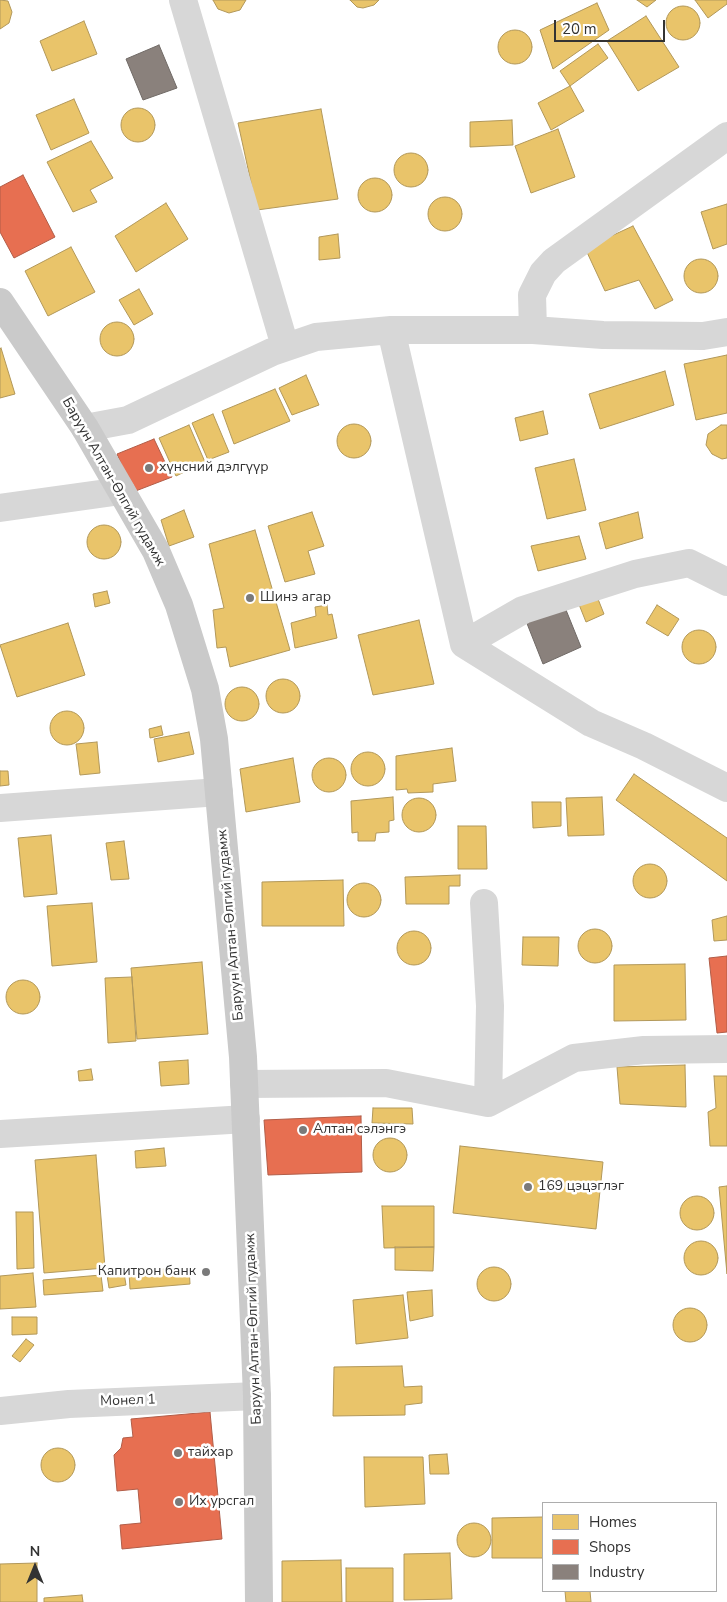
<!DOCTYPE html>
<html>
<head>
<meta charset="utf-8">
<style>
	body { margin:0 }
	#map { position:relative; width:727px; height:1602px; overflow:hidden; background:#fff; font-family:"Nunito Sans",sans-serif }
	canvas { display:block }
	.legend { position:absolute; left:542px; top:1502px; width:175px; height:90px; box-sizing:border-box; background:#fff; border:1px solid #adadad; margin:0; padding:6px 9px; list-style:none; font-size:15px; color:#333 }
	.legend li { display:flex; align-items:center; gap:10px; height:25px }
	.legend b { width:25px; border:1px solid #adadad }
	.north { position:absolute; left:10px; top:1542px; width:50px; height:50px; -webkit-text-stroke:4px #fff; paint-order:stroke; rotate:0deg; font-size:14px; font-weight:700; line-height:20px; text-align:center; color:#333 }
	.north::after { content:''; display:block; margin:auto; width:18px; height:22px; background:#333; clip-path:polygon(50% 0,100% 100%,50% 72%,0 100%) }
	.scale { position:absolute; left:554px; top:20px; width:111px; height:22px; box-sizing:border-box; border:2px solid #333; border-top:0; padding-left:6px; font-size:15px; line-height:18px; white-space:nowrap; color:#333; -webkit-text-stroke:4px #fff; paint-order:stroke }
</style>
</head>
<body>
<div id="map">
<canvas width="727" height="1602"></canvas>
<ul class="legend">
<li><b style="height:14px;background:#e9c46a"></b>Homes</li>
<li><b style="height:14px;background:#e76f51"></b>Shops</li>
<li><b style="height:14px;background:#8a817c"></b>Industry</li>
</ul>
<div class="north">N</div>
<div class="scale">20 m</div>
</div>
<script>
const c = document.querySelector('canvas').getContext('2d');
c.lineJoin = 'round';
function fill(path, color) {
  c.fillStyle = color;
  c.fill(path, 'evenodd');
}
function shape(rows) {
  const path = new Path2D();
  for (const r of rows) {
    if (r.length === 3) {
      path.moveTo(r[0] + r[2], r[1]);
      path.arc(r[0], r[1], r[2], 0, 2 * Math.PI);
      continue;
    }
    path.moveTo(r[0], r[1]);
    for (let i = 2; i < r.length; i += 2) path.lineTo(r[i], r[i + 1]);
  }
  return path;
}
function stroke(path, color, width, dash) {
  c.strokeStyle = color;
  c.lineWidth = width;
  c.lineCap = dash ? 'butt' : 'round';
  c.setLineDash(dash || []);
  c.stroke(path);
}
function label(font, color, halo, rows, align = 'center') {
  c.font = font + ' "Nunito Sans",sans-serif';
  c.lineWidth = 5;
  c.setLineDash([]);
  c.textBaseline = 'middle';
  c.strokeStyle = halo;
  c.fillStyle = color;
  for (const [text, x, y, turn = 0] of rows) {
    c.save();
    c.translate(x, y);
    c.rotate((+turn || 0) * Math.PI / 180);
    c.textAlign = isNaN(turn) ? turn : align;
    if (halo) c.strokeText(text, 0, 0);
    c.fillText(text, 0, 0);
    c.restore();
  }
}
const homes = shape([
	[0,0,8,1,12,12,9,23,0,29,0,0],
	[213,0,246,0,240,10,229,13,218,9,213,0],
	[350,0,379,0,374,5,363,8,357,7,350,0],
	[637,0,656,0,647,7,637,0],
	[695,0,727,0,727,4,708,18,695,0],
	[597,3,609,30,553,69,540,30,597,3],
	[683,23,17],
	[646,16,679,67,638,91,607,41,646,16],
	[84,21,97,54,52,71,40,41,84,21],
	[515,47,17],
	[598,44,608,58,570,86,560,71,598,44],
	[570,86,584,111,551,130,538,103,570,86],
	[74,99,89,133,51,150,36,115,74,99],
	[138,125,17],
	[321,109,338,199,257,210,238,123,321,109],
	[512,120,513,145,470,147,470,122,512,120],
	[558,129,575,177,531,193,515,146,558,129],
	[91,141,113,178,90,190,97,202,73,212,47,162,91,141],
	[411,170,17],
	[375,195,17],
	[445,214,17],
	[166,203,188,239,136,272,115,236,166,203],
	[727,204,727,244,713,249,701,212,727,204],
	[633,226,673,300,655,309,639,280,605,291,585,248,633,226],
	[338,234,340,258,319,260,319,237,338,234],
	[71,247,95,292,48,316,25,271,71,247],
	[701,276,17],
	[139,289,153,314,134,325,119,300,139,289],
	[117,339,17],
	[1,348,15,394,0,398,0,349,1,348],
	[727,355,727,413,696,420,684,364,727,355],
	[665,371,674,405,600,429,589,394,665,371],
	[306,375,319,405,292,415,279,388,306,375],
	[275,389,290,421,234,444,222,411,275,389],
	[543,411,548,434,520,441,515,418,543,411],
	[213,414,229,452,208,460,192,423,213,414],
	[354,441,17],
	[189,425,205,462,176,476,159,438,189,425],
	[721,425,727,425,727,458,722,459,712,454,706,445,708,434,721,425],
	[574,459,586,510,547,519,535,468,574,459],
	[184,510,194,537,169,546,161,520,184,510],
	[312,512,324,546,308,551,315,574,285,582,268,526,312,512],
	[638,512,643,538,606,549,599,523,638,512],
	[104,542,17],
	[255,530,290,650,230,667,226,647,217,648,213,610,224,608,209,544,255,530],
	[579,536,586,559,538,571,531,546,579,536],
	[107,591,110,603,95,607,93,594,107,591],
	[596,594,604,614,586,622,578,602,596,594],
	[327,605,328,615,332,614,337,638,295,648,291,623,316,616,315,607,327,605],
	[657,605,679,619,668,636,646,623,657,605],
	[419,620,434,684,373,695,358,635,419,620],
	[68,623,85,675,17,697,0,645,68,623],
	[699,647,17],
	[283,696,17],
	[242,704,17],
	[67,728,17],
	[161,726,163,735,150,738,149,729,161,726],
	[189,732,194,754,158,762,154,739,189,732],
	[97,742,100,773,80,775,76,744,97,742],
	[452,748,456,781,433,784,433,792,408,793,407,789,396,790,396,756,452,748],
	[368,769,17],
	[329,775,17],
	[293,758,300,802,246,812,240,769,293,758],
	[0,771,8,771,9,785,0,786,0,771],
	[634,774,727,838,727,881,616,800,634,774],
	[393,797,394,820,389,821,389,832,376,833,375,841,358,841,358,832,352,833,351,801,393,797],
	[602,797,604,835,568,836,566,798,602,797],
	[419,815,17],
	[532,802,561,802,561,826,533,828,532,802],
	[458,826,486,826,487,869,458,869,458,826],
	[51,835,57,894,24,897,18,838,51,835],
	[124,841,129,879,111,880,106,843,124,841],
	[650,881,17],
	[460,875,460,886,449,886,449,904,406,904,405,877,460,875],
	[343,880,344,926,262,926,262,882,343,880],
	[364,900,17],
	[92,903,97,962,52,966,47,906,92,903],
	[727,916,727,940,714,941,712,920,727,916],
	[595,946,17],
	[414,948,17],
	[523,937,559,937,558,966,522,965,523,937],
	[202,962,208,1034,137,1039,131,968,202,962],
	[685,964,686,1020,614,1021,614,965,685,964],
	[132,977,136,1041,108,1043,105,978,132,977],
	[23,997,17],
	[188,1060,189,1084,161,1086,159,1062,188,1060],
	[685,1065,686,1107,620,1104,617,1067,685,1065],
	[91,1069,93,1080,79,1081,78,1071,91,1069],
	[714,1076,727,1076,727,1146,710,1146,708,1112,716,1108,714,1076],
	[373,1108,412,1108,413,1124,372,1123,373,1108],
	[390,1155,17],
	[460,1146,603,1162,596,1229,453,1213,460,1146],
	[164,1148,166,1166,136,1168,135,1151,164,1148],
	[96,1155,105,1268,44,1273,35,1160,96,1155],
	[727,1186,727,1274,719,1187,727,1186],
	[697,1213,17],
	[382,1206,434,1206,434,1247,384,1248,382,1206],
	[16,1212,33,1212,34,1268,17,1269,16,1212],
	[701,1258,17],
	[395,1247,434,1247,433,1271,395,1270,395,1247],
	[494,1284,17],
	[189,1267,190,1284,130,1289,129,1272,189,1267],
	[33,1273,36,1307,0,1309,0,1276,33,1273],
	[124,1273,126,1285,109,1288,107,1275,124,1273],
	[101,1275,103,1291,44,1295,43,1280,101,1275],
	[432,1290,433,1316,410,1321,407,1292,432,1290],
	[403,1295,408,1338,356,1344,353,1300,403,1295],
	[690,1325,17],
	[12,1317,37,1317,37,1334,12,1335,12,1317],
	[26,1339,34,1345,20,1362,12,1356,26,1339],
	[402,1366,404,1387,422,1386,422,1403,405,1405,405,1415,333,1416,334,1367,402,1366],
	[58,1465,17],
	[447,1454,449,1474,430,1474,429,1455,447,1454],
	[364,1457,423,1457,425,1504,365,1507,364,1457],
	[543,1517,543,1558,492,1558,492,1518,543,1517],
	[474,1540,17],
	[450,1553,452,1599,404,1600,404,1554,450,1553],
	[341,1560,342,1602,282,1602,282,1561,341,1560],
	[37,1563,37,1602,0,1602,0,1564,37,1563],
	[346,1568,393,1568,393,1602,346,1602,346,1568],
	[565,1591,590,1591,591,1602,566,1602,565,1591],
	[82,1595,83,1602,44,1602,44,1598,82,1595]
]);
fill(homes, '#e9c46a');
stroke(homes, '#b2985a', 1);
const shops = shape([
	[23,175,55,237,14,258,0,232,0,187,23,175],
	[154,439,172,477,133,492,117,454,154,439],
	[727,956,727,1032,717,1033,709,958,727,956],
	[361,1116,362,1172,268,1175,264,1120,361,1116],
	[210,1412,222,1539,122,1549,120,1525,141,1523,138,1489,117,1491,114,1455,121,1448,123,1438,133,1437,131,1419,210,1412]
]);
fill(shops, '#e76f51');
stroke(shops, '#b15d48', 1);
const industry = shape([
	[159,45,177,88,143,100,126,59,159,45],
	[564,605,581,647,543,664,526,621,564,605]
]);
fill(industry, '#8a817c');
stroke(industry, '#706a66', 1);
stroke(shape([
	[183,0,285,346],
	[391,330,464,644,591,723,644,746,727,788],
	[533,330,532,295,543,273,554,261,727,136],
	[85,428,128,420,272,352,316,337,391,330,533,330,603,335,703,336,727,332],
	[0,508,121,491],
	[464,644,523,610,635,574,689,563,727,582],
	[0,808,219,792],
	[484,903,490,1006,488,1103],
	[244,1084,386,1083,488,1103,574,1058,644,1050,727,1049],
	[0,1134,246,1119],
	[0,1411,69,1404,257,1396]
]), '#d7d7d7', 28);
stroke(shape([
	[0,302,85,428,156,551,179,605,205,689,214,739,243,1057,257,1396,259,1602]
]), '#cacaca', 28);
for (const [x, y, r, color] of [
	[149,468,5,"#7a7a7a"],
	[250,598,5,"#7a7a7a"],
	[303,1130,5,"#7a7a7a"],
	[528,1187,5,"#7a7a7a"],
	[206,1272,5,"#7a7a7a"],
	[178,1453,5,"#7a7a7a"],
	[179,1502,5,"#7a7a7a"]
]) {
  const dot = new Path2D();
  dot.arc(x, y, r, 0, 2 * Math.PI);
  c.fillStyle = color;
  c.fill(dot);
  stroke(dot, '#fff', 2);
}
label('14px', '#333', '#fff', [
	["хүнсний дэлгүүр",159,468],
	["Шинэ агар",260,598],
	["Алтан сэлэнгэ",313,1130],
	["169 цэцэглэг",538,1187],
	["Капитрон банк",196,1272,"right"],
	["тайхар",188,1453],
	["Их урсгал",189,1502]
], 'left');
label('14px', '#333', '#fff', [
	["Баруун Алтан-Өлгий гудамж",113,482,60],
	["Баруун Алтан-Өлгий гудамж",231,925,-95],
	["Баруун Алтан-Өлгий гудамж",254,1329,-92],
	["Монел 1",128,1401,-2]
]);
</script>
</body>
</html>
